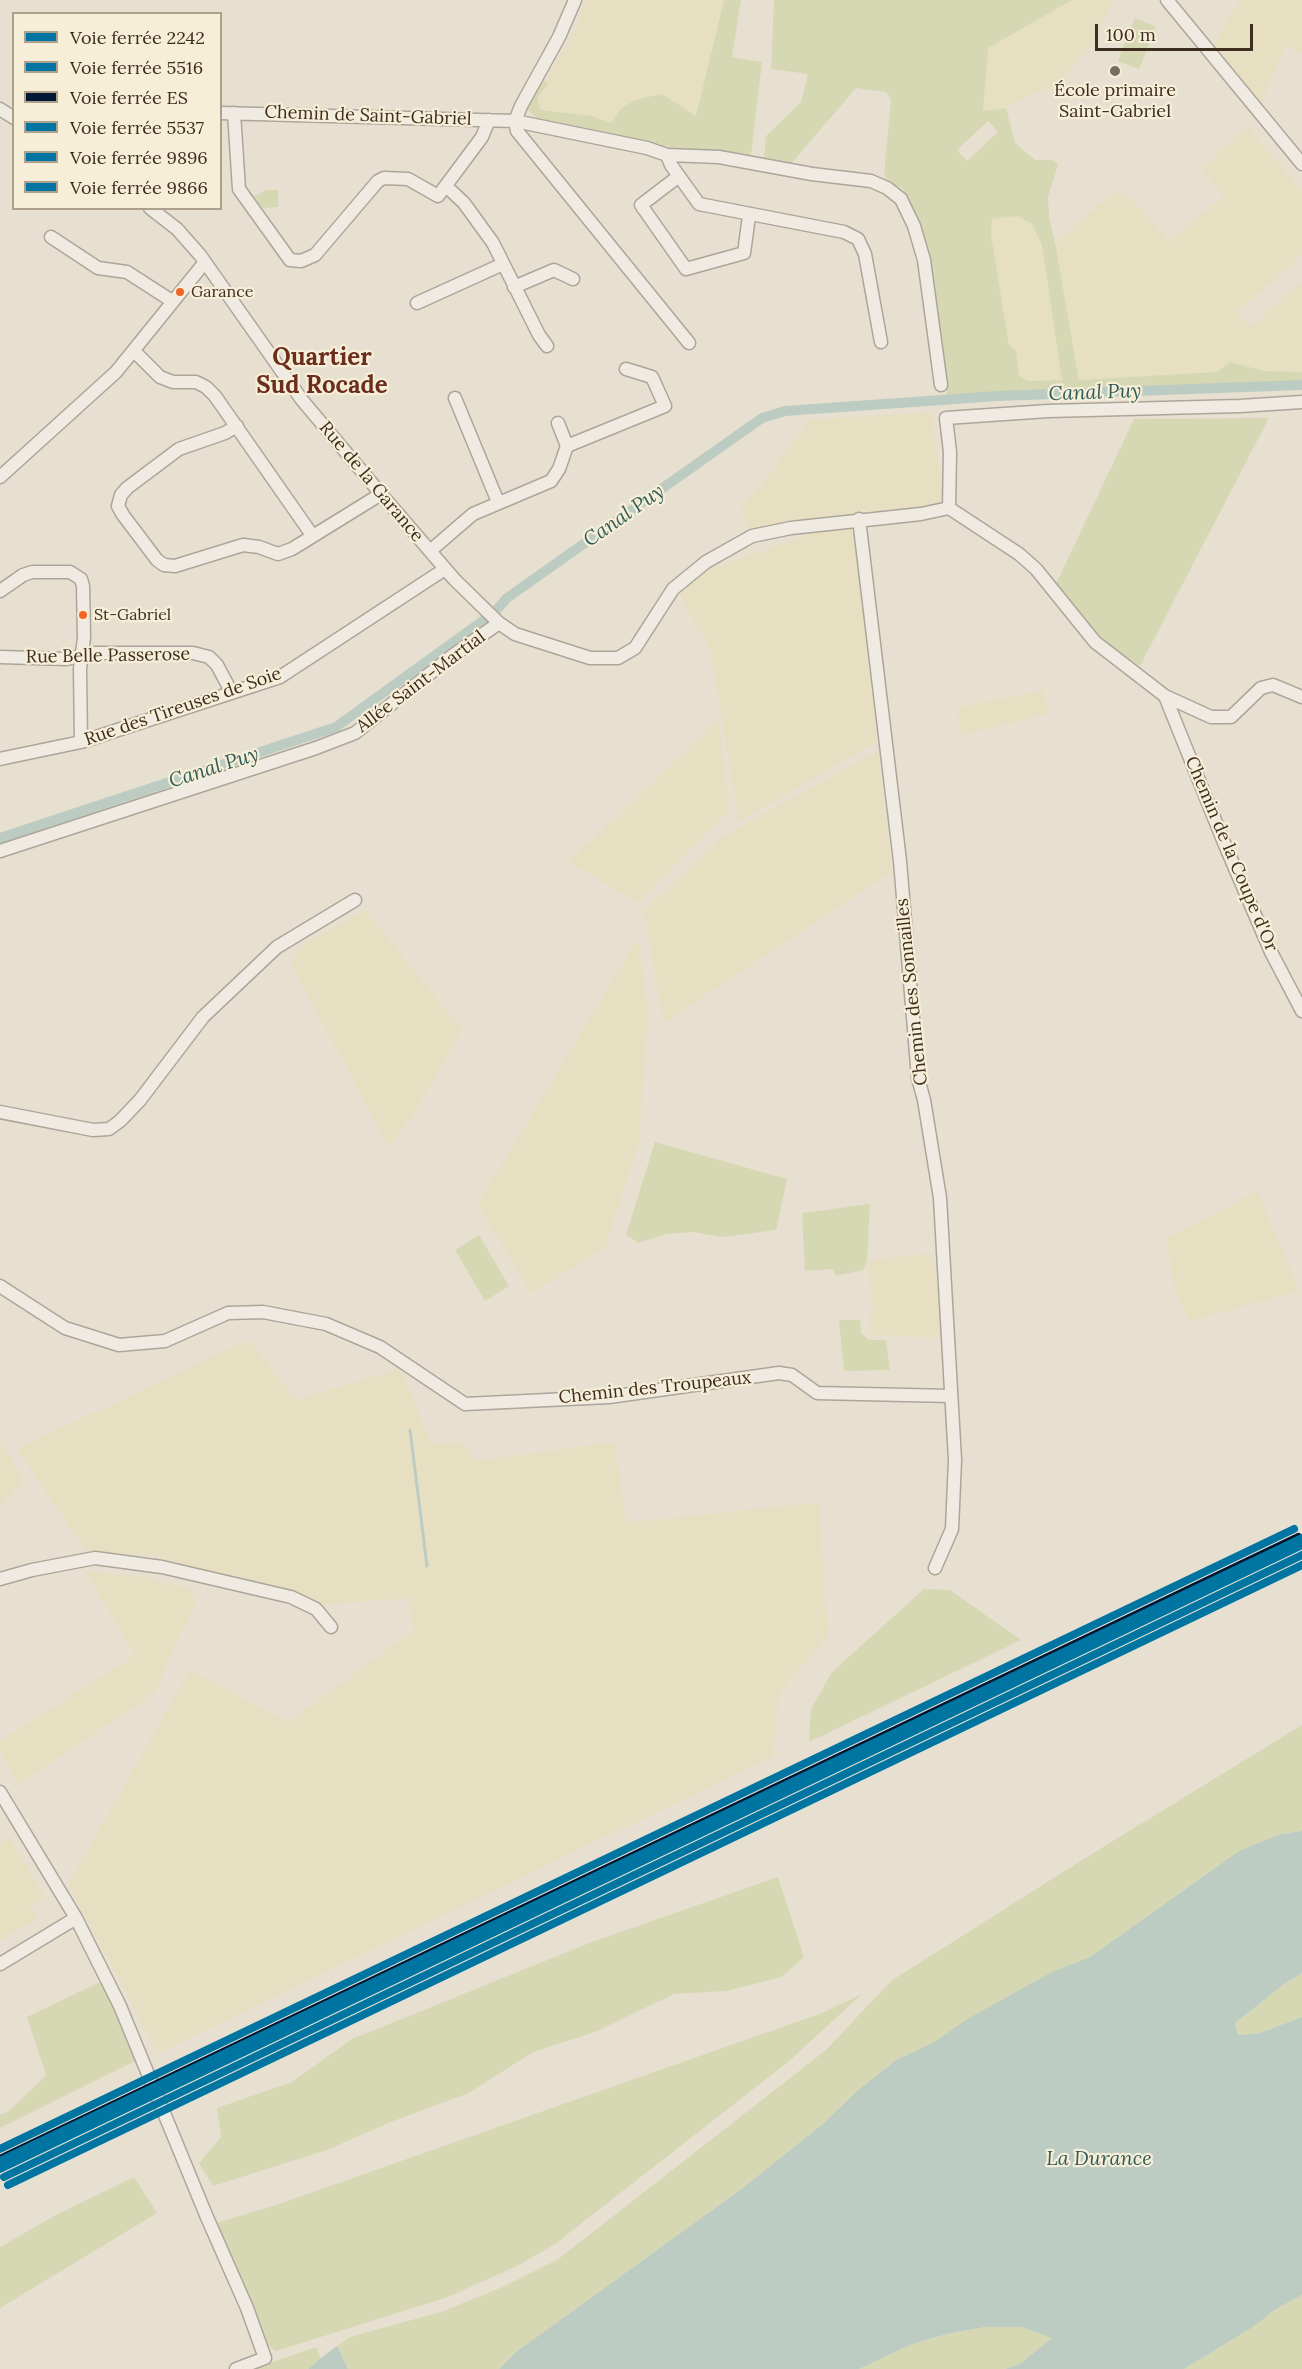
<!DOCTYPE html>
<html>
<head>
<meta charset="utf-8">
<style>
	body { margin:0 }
	#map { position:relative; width:1302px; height:2369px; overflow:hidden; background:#e7e0d1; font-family:Lora,serif }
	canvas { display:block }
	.legend { position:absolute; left:12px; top:12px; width:210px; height:198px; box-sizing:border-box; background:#f7eed8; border:2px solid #ada18e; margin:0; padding:8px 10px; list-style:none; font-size:18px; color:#3d2e20 }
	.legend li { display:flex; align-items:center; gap:12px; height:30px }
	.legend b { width:30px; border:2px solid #ada18e }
	.scale { position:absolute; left:1095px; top:24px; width:158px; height:27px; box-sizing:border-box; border:3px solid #3d2e20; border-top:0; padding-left:8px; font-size:18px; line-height:21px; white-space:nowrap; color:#3d2e20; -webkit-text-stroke:4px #f7eed8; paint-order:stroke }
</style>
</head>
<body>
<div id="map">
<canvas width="1302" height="2369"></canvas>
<ul class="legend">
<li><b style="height:8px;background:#0075a1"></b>Voie ferrée 2242</li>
<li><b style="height:8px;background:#0075a1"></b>Voie ferrée 5516</li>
<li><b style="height:8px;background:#011633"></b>Voie ferrée ES</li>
<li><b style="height:8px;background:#0075a1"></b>Voie ferrée 5537</li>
<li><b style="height:8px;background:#0075a1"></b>Voie ferrée 9896</li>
<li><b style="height:8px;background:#0075a1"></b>Voie ferrée 9866</li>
</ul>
<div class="scale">100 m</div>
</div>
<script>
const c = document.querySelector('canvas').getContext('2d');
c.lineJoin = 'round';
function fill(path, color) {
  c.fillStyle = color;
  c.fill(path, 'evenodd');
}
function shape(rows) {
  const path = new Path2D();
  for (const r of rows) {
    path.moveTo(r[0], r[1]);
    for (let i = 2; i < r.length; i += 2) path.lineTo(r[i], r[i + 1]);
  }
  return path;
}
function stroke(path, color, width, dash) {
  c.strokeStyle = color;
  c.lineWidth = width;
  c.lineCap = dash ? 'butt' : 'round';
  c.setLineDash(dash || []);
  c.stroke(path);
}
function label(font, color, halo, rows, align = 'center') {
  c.font = font + ' Lora,serif';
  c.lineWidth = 4.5;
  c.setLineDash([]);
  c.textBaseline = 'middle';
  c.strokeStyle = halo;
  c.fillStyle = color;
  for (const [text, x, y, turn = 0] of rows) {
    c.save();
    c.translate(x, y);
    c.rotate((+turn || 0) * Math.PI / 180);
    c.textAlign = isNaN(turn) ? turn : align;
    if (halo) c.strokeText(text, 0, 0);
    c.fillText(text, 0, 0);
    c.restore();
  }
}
fill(shape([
	[584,0,724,0,696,117,681,107,635,100,620,108,611,123,592,116,540,110,537,98,548,85,545,81,578,24],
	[1072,0,1113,0,1092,45,1058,83,1006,108,982,112,988,48],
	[1240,0,1302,0,1302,53,1285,46,1261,104,1212,48],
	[1248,127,1302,192,1302,255,1237,312,1250,327,1302,282,1302,372,1264,371,1230,362,1216,372,1079,380,1055,243,1117,190,1133,200,1169,242,1224,195,1201,168],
	[1017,216,1032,224,1042,245,1062,380,1027,381,1019,375,1016,351,1009,345,991,235,992,219],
	[932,412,943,498,933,507,752,530,746,523,740,508,757,491,810,420],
	[843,526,855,531,877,741,739,822,710,649,679,595,707,570,816,532],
	[1043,690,1050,713,961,735,957,708],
	[718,720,730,809,639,903,569,862],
	[878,751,892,872,664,1022,644,911,726,834],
	[365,910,462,1030,416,1110,389,1147,291,964,299,947],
	[638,938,648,1013,639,1143,605,1248,531,1293,478,1204],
	[1257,1191,1300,1291,1189,1321,1176,1295,1166,1238],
	[932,1253,945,1338,871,1335,869,1319,873,1309,867,1261],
	[248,1340,297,1400,400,1368,432,1445,463,1442,477,1461,615,1442,626,1523,819,1502,828,1636,779,1693,773,1756,158,2053,68,1884,190,1670,288,1722,414,1630,407,1598,323,1605,158,1557,85,1550,17,1449],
	[0,1441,23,1480,0,1506],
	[85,1571,144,1577,193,1590,195,1607,178,1637,156,1692,19,1784,0,1751,0,1741,135,1655],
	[9,1838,46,1898,29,1905,38,1918,0,1941,0,1843]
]), '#e6dfc2');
fill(shape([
	[724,0,741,0,732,57,762,62,751,155,672,148,606,132,536,118,528,110,528,104,535,89,545,81,548,84,537,98,541,110,592,116,611,123,620,109,635,100,662,94,696,116],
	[774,0,1072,0,988,48,983,111,1006,108,1015,143,1035,160,1052,160,1058,164,1048,197,1049,216,1055,243,1079,380,1216,372,1230,362,1264,371,1302,372,1302,383,947,396,924,235,903,189,888,181,884,174,891,100,886,92,856,88,790,165,764,158,766,136,801,102,808,74,771,69],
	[988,121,998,132,967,161,957,150],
	[1017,216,1032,224,1042,245,1062,380,1027,381,1019,375,1016,351,1009,345,991,235,992,219],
	[1135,18,1156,27,1139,69,1118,61],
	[267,190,278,190,278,207,262,208,254,196],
	[1269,418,1140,666,1099,640,1056,584,1134,419],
	[655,1142,787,1179,776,1230,722,1237,692,1232,666,1234,638,1243,626,1235],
	[870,1204,867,1261,863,1270,836,1276,833,1269,805,1271,802,1213],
	[479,1235,509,1286,485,1301,455,1250],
	[839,1320,860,1320,861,1333,869,1340,886,1340,890,1370,844,1371],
	[924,1589,950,1590,1021,1640,809,1742,811,1709,832,1672],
	[1302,1725,1302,1831,1280,1834,1239,1851,1090,1957,1052,1972,970,2018,934,2042,896,2060,857,2091,824,2123,740,2190,516,2352,499,2369,348,2369,337,2346,350,2337,441,2312,505,2286,557,2260,826,2050,891,1981,1082,1860],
	[778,1877,804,1957,782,1977,726,1991,674,1994,595,2032,533,2052,469,2093,388,2123,327,2150,213,2186,199,2163,221,2137,217,2108,292,2082,352,2039,592,1942],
	[1302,1973,1302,2017,1260,2033,1238,2035,1235,2023,1283,1985],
	[102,1981,135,2061,0,2128,0,2115,9,2111,46,2075,27,2017],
	[862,1994,788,2062,555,2244,519,2265,448,2297,276,2351,269,2346,216,2223,279,2204,822,2013],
	[134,2177,157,2213,0,2308,0,2247,56,2215],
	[1302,2295,1302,2369,1184,2369,1253,2327,1276,2309],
	[985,2327,1021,2327,1053,2338,1020,2364,1005,2369,859,2369,912,2344,947,2334],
	[316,2347,321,2358,308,2369,253,2369]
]), '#d6d7b3');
fill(shape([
	[1302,1831,1302,1973,1283,1985,1235,2023,1238,2035,1260,2033,1302,2017,1302,2295,1276,2309,1253,2327,1184,2369,1005,2369,1020,2364,1052,2338,1021,2327,985,2327,947,2334,912,2344,859,2369,499,2369,516,2352,740,2190,824,2123,857,2091,896,2060,934,2042,969,2018,1052,1972,1090,1957,1239,1851,1280,1834],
	[337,2346,348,2369,308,2369,321,2358]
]), '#bcccc2');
stroke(shape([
	[410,1430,427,1566]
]), '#bcccc2', 3);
stroke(shape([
	[0,838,336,727,495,612,507,598,762,418,785,411,998,396,1302,385]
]), '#bcccc2', 10);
const street = shape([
	[575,0,559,37,521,106,515,121,517,131,689,343],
	[1167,0,1302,164],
	[0,109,14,118],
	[220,113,515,121,647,148,667,155,719,157,812,174,871,181,887,188,901,199,914,226,924,260,941,385],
	[234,113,239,189,290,260,301,261,315,255,378,181,384,178,408,179,438,196,482,137,489,120],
	[667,155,671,165,699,204,844,232,858,239,865,254,881,342],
	[679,176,641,205,686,269,744,253,749,216],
	[446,186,464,203,493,243,539,335,547,346],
	[150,208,177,229,200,255,302,400,381,494,454,579,499,623,515,634,590,658,618,658,635,648,673,589,706,562,752,536,791,528,921,514,949,508,1019,554,1036,569,1095,642,1165,696,1225,845,1271,952,1302,1011],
	[51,237,98,268,127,272,172,301],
	[514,287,554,270,573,279],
	[417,303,503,264],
	[134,351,160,377,173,382,196,382,206,387,215,396,312,535],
	[455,398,498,502],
	[237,426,225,433,179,449,127,488,121,495,118,506,123,515,157,560,164,565,175,566,243,545,259,547,278,554,292,549,381,494],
	[567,446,665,406,652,377,626,369],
	[0,477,116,372,205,262],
	[949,508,950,452,946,418,1048,411,1240,406,1302,402],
	[859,519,900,861,918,1078,924,1100,940,1198,955,1460,952,1529,935,1568],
	[430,551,473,514,551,481,559,469,567,446,558,423],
	[0,591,23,575,32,572,70,572,81,579,83,586,84,638,80,669,81,742],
	[0,657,66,659,95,653,193,653,209,657,217,665,232,693],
	[1165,696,1211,717,1231,717,1261,688,1273,685,1302,697],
	[0,759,81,742,280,677,445,569],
	[0,851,316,748,355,733,452,656,499,623],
	[0,1112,93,1130,109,1129,120,1121,140,1100,203,1017,277,947,355,900],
	[0,1286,65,1328,119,1345,165,1341,228,1313,263,1312,326,1324,380,1347,465,1404,609,1397,779,1373,792,1375,817,1393,951,1396],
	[0,1579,32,1570,95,1558,162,1567,291,1597,316,1609,331,1627],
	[0,1792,76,1918,120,2006,206,2215,247,2308,265,2358,236,2369],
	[0,1964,76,1918]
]);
stroke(street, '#ada599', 15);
stroke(street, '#efebe3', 12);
stroke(shape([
	[0,2169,1302,1545]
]), '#0075a1', 8);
stroke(shape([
	[4,2177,1302,1555]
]), '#0075a1', 8);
stroke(shape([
	[0,2159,1298,1537]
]), '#011633', 8);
stroke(shape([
	[0,2161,1302,1538]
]), '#0075a1', 8);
stroke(shape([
	[8,2185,1302,1565]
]), '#0075a1', 8);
stroke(shape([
	[0,2149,1294,1529]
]), '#0075a1', 8);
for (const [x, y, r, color] of [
	[1115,71,6,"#786c5e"],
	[180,292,5,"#f26522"],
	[83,615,5,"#f26522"]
]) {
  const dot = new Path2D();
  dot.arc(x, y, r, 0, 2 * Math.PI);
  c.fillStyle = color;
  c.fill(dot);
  stroke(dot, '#f7eed8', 2);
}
label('16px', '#3d2e20', '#f7eed8', [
	["Garance",191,292],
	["St-Gabriel",94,615]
], 'left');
label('18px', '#3d2e20', '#f7eed8', [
	["École primaire",1115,91],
	["Saint-Gabriel",1115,112]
]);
label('18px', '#3d2e20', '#f7eed8', [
	["Chemin de Saint-Gabriel",368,116,2],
	["Rue de la Garance",371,482,50],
	["Rue Belle Passerose",108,656,-1],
	["Allée Saint-Martial",421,682,-37],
	["Rue des Tireuses de Soie",183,707,-19],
	["Chemin de la Coupe d'Or",1231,854,67],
	["Chemin des Sonnailles",912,992,-96],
	["Chemin des Troupeaux",655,1388,-6]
]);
label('italic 20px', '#2f5d5a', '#f7eed8', [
	["Canal Puy",1095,393,-2],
	["Canal Puy",624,516,-35],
	["Canal Puy",214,768,-18],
	["La Durance",1099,2159]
]);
label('bold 24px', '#6b2e1e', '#f7eed8', [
	["Quartier",322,358],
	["Sud Rocade",322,386]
]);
</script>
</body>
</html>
